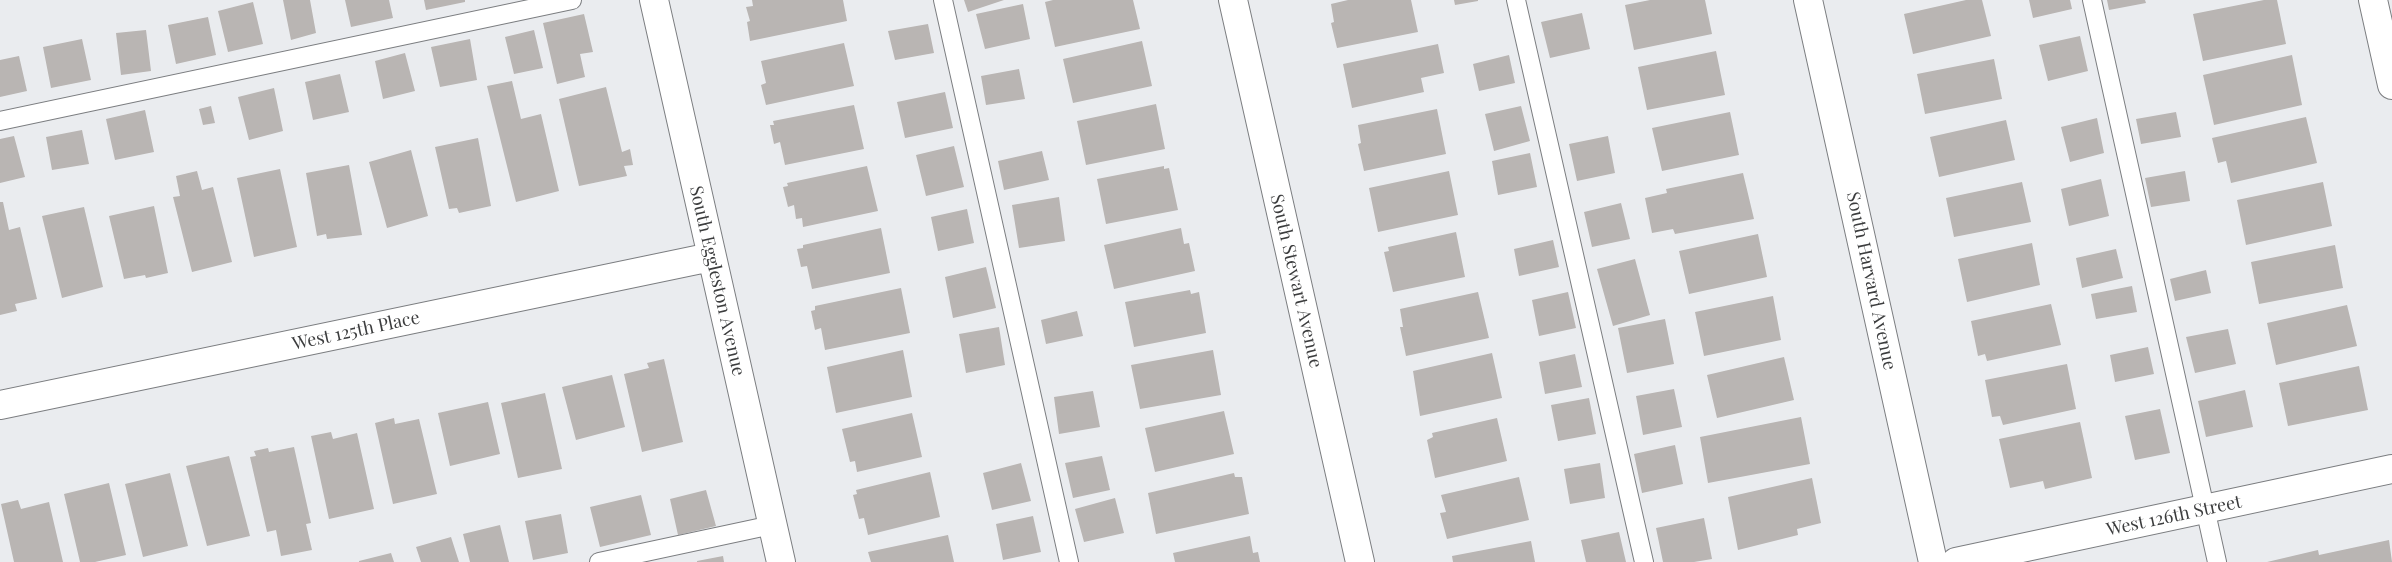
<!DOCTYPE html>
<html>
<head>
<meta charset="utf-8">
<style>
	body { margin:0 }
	canvas { display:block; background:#eaecef }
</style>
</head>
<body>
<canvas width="2392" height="562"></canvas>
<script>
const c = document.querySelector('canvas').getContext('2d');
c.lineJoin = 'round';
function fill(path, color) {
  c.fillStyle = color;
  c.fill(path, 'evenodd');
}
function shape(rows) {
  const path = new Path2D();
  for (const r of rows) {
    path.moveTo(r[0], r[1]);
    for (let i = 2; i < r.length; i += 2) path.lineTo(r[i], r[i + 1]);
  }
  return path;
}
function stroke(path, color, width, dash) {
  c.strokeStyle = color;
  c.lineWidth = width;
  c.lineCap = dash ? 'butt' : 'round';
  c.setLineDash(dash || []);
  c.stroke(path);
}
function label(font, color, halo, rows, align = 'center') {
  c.font = font + ' "Playfair Display",serif';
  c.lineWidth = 4;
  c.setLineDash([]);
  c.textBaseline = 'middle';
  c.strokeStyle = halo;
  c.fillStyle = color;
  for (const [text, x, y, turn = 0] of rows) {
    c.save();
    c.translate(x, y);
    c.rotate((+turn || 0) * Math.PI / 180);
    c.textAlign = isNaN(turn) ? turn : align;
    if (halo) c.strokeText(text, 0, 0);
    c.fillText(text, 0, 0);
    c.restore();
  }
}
fill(shape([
	[283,0,310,0,316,33,291,40],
	[345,0,389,0,393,18,351,27],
	[424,0,465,0,465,2,426,10],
	[752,0,843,0,847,21,750,41,747,22,750,21,746,7,753,6],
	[964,0,1004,0,968,12],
	[1053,0,1133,0,1140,29,1055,47,1045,2],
	[1348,0,1411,0,1418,32,1337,48,1331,23,1334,22,1331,4],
	[1454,0,1478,0,1478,1,1455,5],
	[1650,0,1705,0,1712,34,1634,50,1625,5],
	[1966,0,1982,0,1991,36,1913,54,1904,14],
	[2029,0,2070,0,2072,9,2033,18],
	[2107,0,2145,0,2146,3,2109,10],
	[2264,0,2277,0,2286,44,2203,61,2193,14],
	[253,2,263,44,228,52,218,11],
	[1023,4,1030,39,985,49,976,14],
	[1582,13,1590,49,1550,58,1541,22],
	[584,14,593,52,580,54,585,77,557,84,543,23],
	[208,17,216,55,176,64,168,25],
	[928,24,934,53,895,60,888,31],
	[146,30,151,71,121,75,116,33],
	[534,30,543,68,514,74,505,37],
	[2080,36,2088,71,2048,81,2039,45],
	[82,39,91,80,51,88,43,47],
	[470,39,477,80,440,87,431,47],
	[1142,41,1152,86,1073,103,1063,59],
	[844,43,854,86,766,105,761,85,766,83,761,61],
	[1438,44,1444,73,1421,78,1424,92,1352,108,1343,64],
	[1716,51,1725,95,1647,110,1638,67],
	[405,53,415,91,383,99,375,61],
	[1509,55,1515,83,1479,91,1473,64],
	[2292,55,2302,105,2214,125,2203,75],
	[19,56,27,91,0,97,0,60],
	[1994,59,2002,99,1925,114,1917,74],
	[1019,69,1025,99,986,105,981,76],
	[340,74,349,112,313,120,305,82],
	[512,81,521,119,541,114,559,191,516,202,487,86],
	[606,87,622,152,630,149,633,165,624,166,627,176,579,186,559,99],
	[274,88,283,131,249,140,238,97],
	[945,92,953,128,905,138,897,102],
	[1156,104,1165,149,1086,165,1077,121],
	[854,105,864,149,785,165,780,142,774,144,770,125,774,125,773,121],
	[211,106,215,123,203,125,199,109],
	[1521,106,1530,141,1494,151,1485,114],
	[1437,109,1446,154,1364,171,1358,144,1361,143,1358,125],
	[145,110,154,152,115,160,106,119],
	[1730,112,1739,155,1662,171,1652,128],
	[2176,112,2181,137,2141,144,2136,119],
	[2306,117,2317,163,2231,183,2226,161,2218,163,2212,138],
	[2097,118,2104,153,2070,162,2061,127],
	[2006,120,2015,160,1939,177,1930,137],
	[82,130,89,164,52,170,46,137],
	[14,136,25,177,0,183,0,139],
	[1608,136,1615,173,1577,181,1569,144],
	[478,138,491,206,459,213,457,208,449,209,435,147],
	[954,146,964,187,926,196,916,155],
	[411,150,428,216,387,228,369,162],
	[1042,151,1049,180,1004,190,998,161],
	[1530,153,1537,187,1498,195,1492,161],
	[349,165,362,235,327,239,326,234,317,236,306,173],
	[867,166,878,211,803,227,802,218,796,219,794,205,788,207,783,187,788,186,787,183],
	[1164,166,1164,169,1169,168,1178,210,1106,224,1097,179],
	[280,169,297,247,254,257,237,178],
	[197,171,202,190,213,187,232,262,192,272,173,197,180,196,176,176],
	[1449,171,1458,215,1378,232,1369,188],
	[2185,171,2190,201,2151,207,2145,178],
	[1743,173,1754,219,1675,234,1673,229,1652,233,1645,198,1667,193,1666,189],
	[2101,179,2109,216,2069,226,2061,189],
	[2022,182,2031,222,1954,237,1946,198],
	[2323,182,2332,226,2246,245,2237,200],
	[1059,197,1065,241,1019,248,1012,205],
	[0,202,3,202,9,230,20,227,37,299,15,304,17,311,0,315],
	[1621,203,1630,239,1592,247,1584,212],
	[154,206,168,273,146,278,145,275,124,279,109,216],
	[84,207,103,287,62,298,42,216],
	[967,209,974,243,938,251,931,217],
	[881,228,890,273,812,289,807,266,801,267,797,249,803,248,803,245],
	[1181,228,1184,244,1189,243,1195,271,1114,289,1104,245],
	[1456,232,1465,277,1393,292,1384,252,1389,251,1388,247],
	[1758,234,1767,277,1689,294,1679,251],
	[1553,240,1559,267,1519,276,1514,249],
	[2032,243,2040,285,1967,302,1958,259],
	[2335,245,2343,288,2259,304,2251,262],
	[2116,249,2123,278,2082,288,2076,258],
	[1635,259,1650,315,1613,326,1597,269],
	[986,267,996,308,953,318,945,277],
	[2206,270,2211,293,2175,301,2170,279],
	[2132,286,2137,312,2096,319,2091,294],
	[901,288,910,333,825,350,821,328,815,330,811,311,815,310,815,306],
	[1190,290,1191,294,1199,292,1206,333,1134,347,1125,302],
	[1478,292,1489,338,1406,356,1400,327,1403,327,1400,309],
	[1568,292,1576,328,1539,336,1532,300],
	[1773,296,1781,340,1704,356,1695,312],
	[2051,304,2061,345,1987,361,1985,354,1978,356,1971,321],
	[2347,305,2357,346,2276,365,2267,323],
	[1077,311,1083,336,1046,344,1041,320],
	[1665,319,1674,364,1627,373,1618,328],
	[999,327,1005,365,966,373,959,334],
	[2228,329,2236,364,2195,373,2186,337],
	[2148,347,2154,374,2115,382,2110,355],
	[903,350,912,397,836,413,827,367],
	[1213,350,1221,395,1140,409,1131,365],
	[1492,353,1502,398,1420,416,1413,371],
	[1575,354,1582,387,1545,394,1539,362],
	[1784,357,1794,400,1717,418,1707,375],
	[664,359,683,442,642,452,624,374,649,368,647,363],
	[2067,364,2076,409,2003,425,2000,416,1992,417,1985,380],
	[2359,366,2368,410,2288,426,2279,383],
	[612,375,625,427,576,440,562,387],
	[1674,389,1682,427,1643,435,1636,396],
	[2245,390,2253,427,2206,437,2198,401],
	[1093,391,1100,427,1059,434,1054,397],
	[545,393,562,469,518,478,501,403],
	[1589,398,1596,434,1558,441,1551,405],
	[488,402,500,454,450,466,438,413],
	[2160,409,2170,453,2135,460,2125,416],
	[1224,411,1234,454,1155,472,1145,428],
	[912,413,922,457,857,472,855,461,850,462,842,429],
	[1801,417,1810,464,1708,483,1700,437],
	[394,418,395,424,419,419,437,494,393,504,375,423],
	[1497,418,1507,461,1435,478,1427,440,1433,437,1432,433],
	[2080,422,2092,478,2045,489,2043,481,2010,488,1999,439],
	[331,432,333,439,357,433,374,509,329,519,311,436],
	[1675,445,1683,484,1642,493,1634,454],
	[294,447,311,523,306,524,312,550,281,556,276,530,267,532,250,457,256,456,254,451,268,448,269,452],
	[229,456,250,536,207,546,186,466],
	[1102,456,1110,490,1073,498,1065,463],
	[1021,463,1031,501,992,510,983,473],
	[1600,463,1605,498,1570,504,1564,469],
	[930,472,940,517,868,535,864,518,859,519,853,495,857,494,856,490],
	[170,473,188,546,143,557,125,484],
	[1234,473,1235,477,1242,477,1249,514,1156,534,1148,493],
	[1519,477,1529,520,1447,539,1440,513,1446,512,1441,495],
	[1812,478,1821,523,1797,529,1798,535,1738,550,1728,497],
	[109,483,126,555,95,562,80,562,64,494],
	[706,490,716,526,678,535,670,499],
	[641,495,651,535,600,547,590,507],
	[1115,498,1124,533,1084,542,1075,509],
	[18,500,21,509,49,502,63,562,14,562,1,504],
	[561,514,568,553,533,560,525,521],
	[1033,516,1041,552,1003,560,996,524],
	[1704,518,1712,559,1694,562,1663,562,1656,528],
	[500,525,509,562,470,562,463,534],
	[1619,532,1626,562,1586,562,1581,540],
	[948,535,954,562,871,562,868,552],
	[1250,536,1253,553,1258,552,1260,562,1175,562,1173,553],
	[451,537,459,562,421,562,416,547],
	[2389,540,2392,562,2267,562,2318,550,2319,555],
	[1531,541,1535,562,1453,562,1452,556],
	[391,553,394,562,359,562,359,561],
	[723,556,724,562,697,562,697,561]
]), '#b9b5b3');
const service = shape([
	[943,0,1069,562],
	[1516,0,1644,562],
	[2092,0,2217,562],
	[0,121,572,0],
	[599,562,772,525]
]);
const minor = shape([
	[654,0,781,562],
	[1233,0,1360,562],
	[1808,0,1933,562],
	[2373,0,2392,85],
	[0,405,711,257],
	[1956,562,2392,469]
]);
stroke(service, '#7c7e81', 20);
stroke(minor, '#7c7e81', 30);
stroke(service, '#fff', 18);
stroke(minor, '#fff', 28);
label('18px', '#3c3d3e', '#fff', [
	["South Eggleston Avenue",717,281,77],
	["South Stewart Avenue",1296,281,77],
	["South Harvard Avenue",1871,281,78],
	["West 125th Place",356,331,-12],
	["West 126th Street",2174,516,-12]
]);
</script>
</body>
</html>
